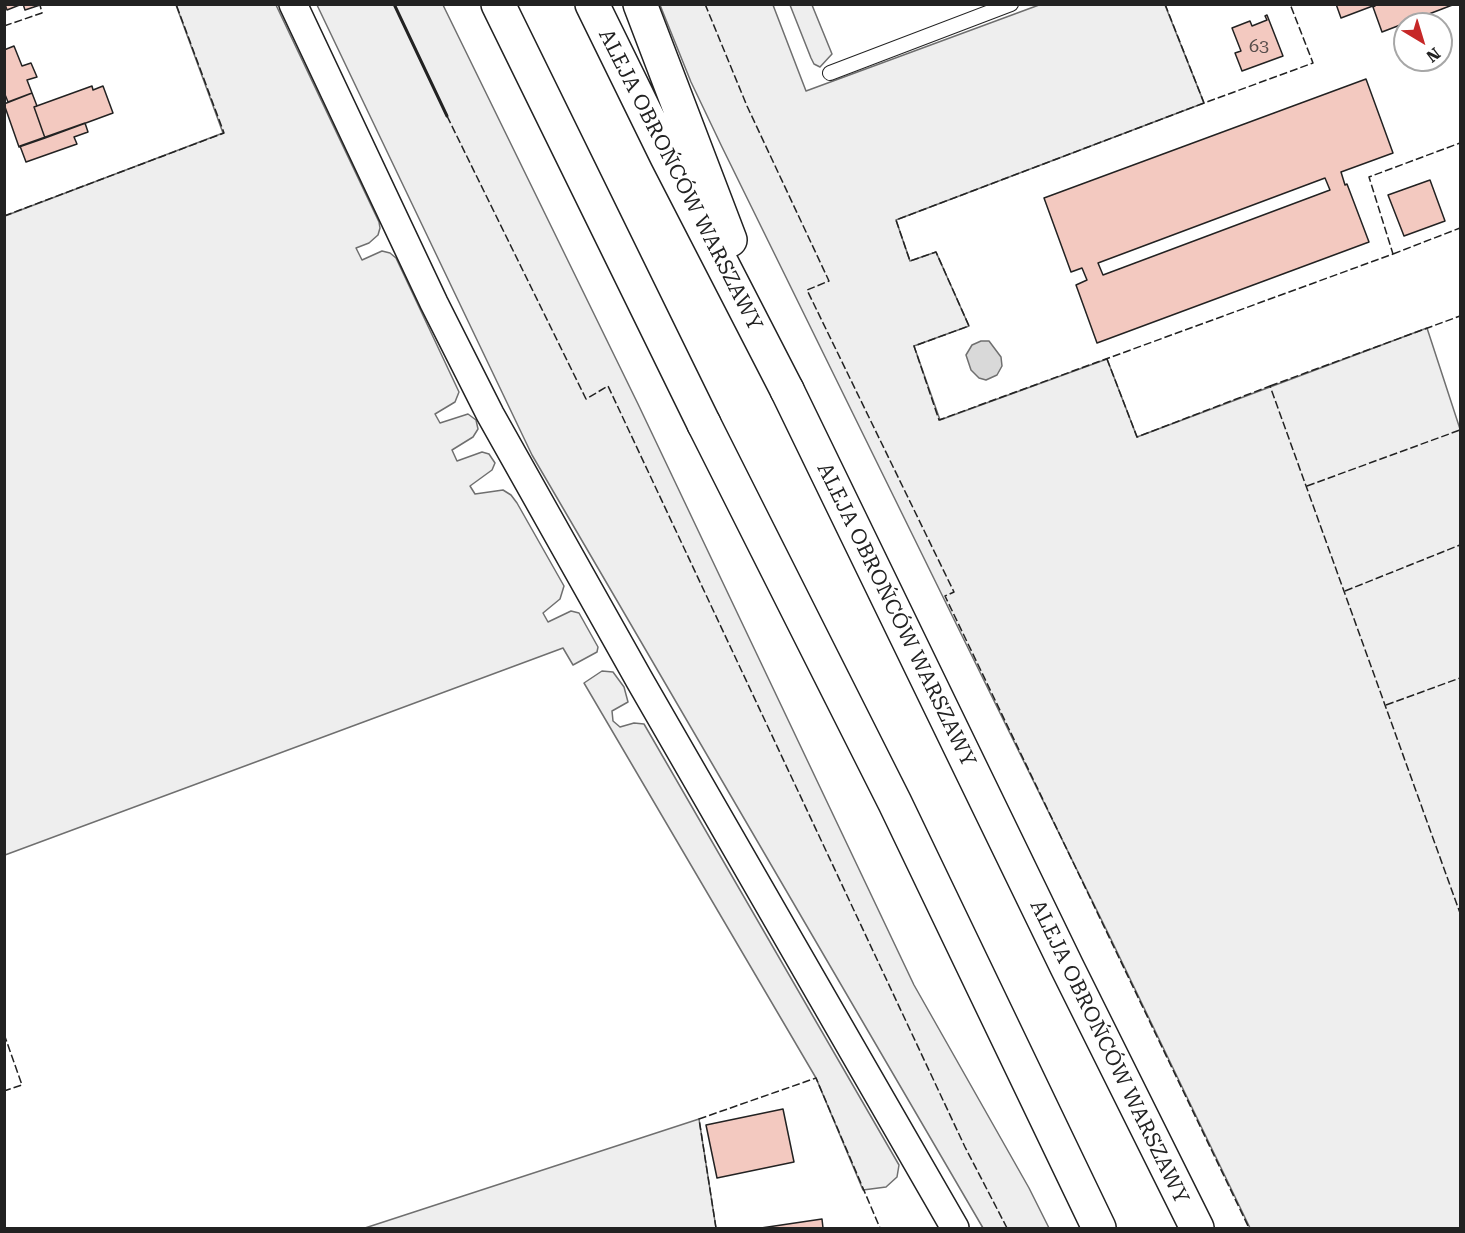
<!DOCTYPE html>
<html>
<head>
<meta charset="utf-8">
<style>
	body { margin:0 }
	#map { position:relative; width:1465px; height:1233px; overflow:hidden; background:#fff; font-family:"Roboto Serif",serif }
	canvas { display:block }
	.frame { position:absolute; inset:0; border:6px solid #222; pointer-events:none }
	.north { position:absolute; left:1393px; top:12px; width:60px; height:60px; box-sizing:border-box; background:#fff; border:2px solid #a7a7a7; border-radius:50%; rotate:142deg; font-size:16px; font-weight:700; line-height:24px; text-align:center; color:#222 }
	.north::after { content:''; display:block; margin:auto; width:21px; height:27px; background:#c62828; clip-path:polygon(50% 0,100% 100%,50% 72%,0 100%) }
</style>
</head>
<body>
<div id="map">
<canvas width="1465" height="1233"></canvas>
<div class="frame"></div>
<div class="north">N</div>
</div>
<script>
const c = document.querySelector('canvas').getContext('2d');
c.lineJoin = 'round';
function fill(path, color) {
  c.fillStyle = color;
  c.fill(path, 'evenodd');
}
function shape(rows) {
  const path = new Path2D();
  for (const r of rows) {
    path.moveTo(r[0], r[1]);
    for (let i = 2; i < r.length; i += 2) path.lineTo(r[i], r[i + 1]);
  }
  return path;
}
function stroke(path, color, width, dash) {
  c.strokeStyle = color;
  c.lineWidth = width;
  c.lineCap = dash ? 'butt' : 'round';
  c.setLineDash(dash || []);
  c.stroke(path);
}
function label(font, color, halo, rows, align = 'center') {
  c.font = font + ' "Roboto Serif",serif';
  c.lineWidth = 4.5;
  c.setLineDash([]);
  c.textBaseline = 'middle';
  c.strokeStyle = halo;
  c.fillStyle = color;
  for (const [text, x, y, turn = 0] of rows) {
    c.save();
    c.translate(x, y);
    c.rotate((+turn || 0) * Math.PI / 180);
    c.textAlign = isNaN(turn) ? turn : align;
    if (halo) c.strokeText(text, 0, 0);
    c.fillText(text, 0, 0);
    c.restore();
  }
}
const green = shape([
	[176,5,276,5,379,222,380,228,378,235,369,243,356,248,362,260,382,251,390,253,396,258,459,392,455,402,435,414,440,423,468,414,476,420,478,429,473,437,452,450,457,461,482,452,489,454,495,463,492,470,470,486,475,494,503,490,511,495,517,503,564,586,560,599,543,613,548,622,571,611,579,613,598,647,597,652,573,665,563,648,5,855,5,216,223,133,176,5],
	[317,5,443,5,638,404,914,985,1029,1188,1049,1228,983,1228,532,455,317,5],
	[660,5,773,5,806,91,1039,5,1165,5,1204,103,896,220,910,261,936,252,969,326,914,346,940,420,1107,359,1137,437,1427,328,1460,429,1460,1228,1250,1228,1108,933,722,147,691,82,660,5],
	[790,5,812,5,832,54,820,67,814,64,811,58,790,5],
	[602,671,613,672,624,687,628,702,612,711,613,721,620,727,634,723,644,724,899,1165,897,1177,886,1187,863,1190,816,1078,584,683,602,671],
	[699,1119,716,1228,365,1228,699,1119]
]);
fill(green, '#eee');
stroke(green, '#6f6f6f', 1.5);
const water = shape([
	[981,341,989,341,1001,357,1002,366,997,375,986,380,979,378,971,370,966,355,972,345,981,341]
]);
fill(water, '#d9d9d9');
stroke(water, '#6f6f6f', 1.5);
const building = shape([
	[5,4,22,4,7,10,5,4],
	[23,4,40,4,40,5,25,10,23,4],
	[1336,4,1378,4,1341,18,1336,4],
	[1378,4,1455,4,1382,32,1373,7,1378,4],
	[1267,15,1283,56,1242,71,1235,53,1241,51,1232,28,1250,21,1252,26,1267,20,1265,16,1267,15],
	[14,46,22,66,31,63,37,77,27,80,32,93,8,102,4,92,4,50,14,46],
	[1366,79,1393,153,1341,172,1345,185,1347,184,1369,242,1097,343,1076,285,1087,280,1082,268,1071,272,1044,198,1366,79],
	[1325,178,1330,190,1103,275,1098,263,1325,178],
	[92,86,93,90,103,86,113,113,45,138,34,107,92,86],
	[32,93,37,106,34,107,45,138,19,147,4,104,32,93],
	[85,123,88,132,74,137,77,144,26,162,20,146,85,123],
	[1430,180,1445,221,1404,236,1388,195,1430,180],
	[783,1109,794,1162,717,1178,706,1125,783,1109],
	[822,1219,823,1228,761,1228,822,1219]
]);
fill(building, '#f3c9c0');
stroke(building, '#222', 1.5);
const lane = shape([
	[830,73,1011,4]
]);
const street = shape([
	[293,4,434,303,490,414,640,681,955,1228]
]);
const primary = shape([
	[787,390,1067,967,1197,1228],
	[704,424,895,803,1099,1228]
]);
const highway = shape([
	[498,4,704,424],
	[592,4,667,157,787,390],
	[640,4,730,240]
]);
stroke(lane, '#222', 16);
stroke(street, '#222', 30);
stroke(primary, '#222', 36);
stroke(highway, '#222', 36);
stroke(lane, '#fff', 14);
stroke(street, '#fff', 27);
stroke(primary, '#fff', 33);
stroke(highway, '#fff', 33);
stroke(shape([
	[705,4,747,106,829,281,807,290,954,592,945,596,1249,1228],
	[1165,4,1204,103,1313,63,1290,4],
	[4,26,42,13,40,5],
	[1204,103,896,220,910,261,936,252,969,326,914,346,939,420,1393,254,1369,177,1460,143],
	[447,116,586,399,608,386,965,1147,1007,1228],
	[4,216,224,133,176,4],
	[1393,254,1460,228],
	[1107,359,1137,437,1270,386,1460,913],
	[1270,386,1460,316],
	[1307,486,1460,430],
	[1345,591,1460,545],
	[1386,705,1460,678],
	[4,1034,22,1085,4,1091],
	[716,1228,699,1119,816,1078,880,1228]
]), '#222', 1.5, [8, 3]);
stroke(shape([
	[394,4,447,116]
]), '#222', 3);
label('18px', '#564c4a', null, [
	["63",1259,47]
]);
label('21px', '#222', '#fff', [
	["ALEJA OBROŃCÓW WARSZAWY",680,180,63],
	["ALEJA OBROŃCÓW WARSZAWY",896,615,64],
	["ALEJA OBROŃCÓW WARSZAWY",1109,1052,64]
]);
</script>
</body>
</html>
